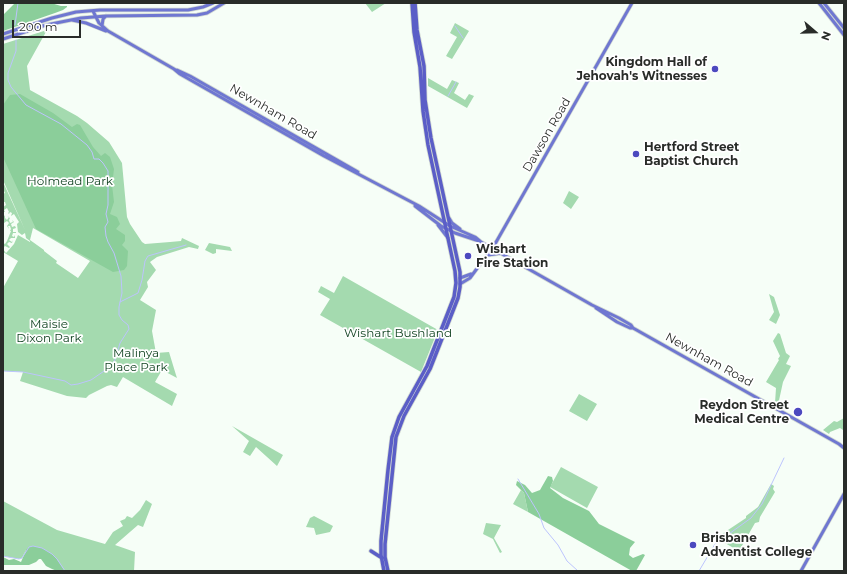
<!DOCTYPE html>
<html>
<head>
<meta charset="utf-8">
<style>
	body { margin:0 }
	#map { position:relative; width:847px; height:574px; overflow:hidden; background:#f6fef7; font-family:Montserrat,sans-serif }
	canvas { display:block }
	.frame { position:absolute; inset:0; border:4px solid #292c29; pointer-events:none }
	.north { position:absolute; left:795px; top:12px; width:40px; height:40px; -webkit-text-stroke:3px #fff; paint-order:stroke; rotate:110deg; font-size:11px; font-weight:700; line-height:16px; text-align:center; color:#292c29 }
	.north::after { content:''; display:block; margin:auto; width:14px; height:18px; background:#292c29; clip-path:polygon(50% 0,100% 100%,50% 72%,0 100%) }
	.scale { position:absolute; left:12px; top:20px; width:69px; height:18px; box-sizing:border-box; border:2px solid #292c29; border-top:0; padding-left:5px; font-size:12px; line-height:14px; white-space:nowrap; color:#292c29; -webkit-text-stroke:3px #fff; paint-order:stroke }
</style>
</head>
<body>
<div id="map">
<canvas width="847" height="574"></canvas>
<div class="frame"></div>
<div class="north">N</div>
<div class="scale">200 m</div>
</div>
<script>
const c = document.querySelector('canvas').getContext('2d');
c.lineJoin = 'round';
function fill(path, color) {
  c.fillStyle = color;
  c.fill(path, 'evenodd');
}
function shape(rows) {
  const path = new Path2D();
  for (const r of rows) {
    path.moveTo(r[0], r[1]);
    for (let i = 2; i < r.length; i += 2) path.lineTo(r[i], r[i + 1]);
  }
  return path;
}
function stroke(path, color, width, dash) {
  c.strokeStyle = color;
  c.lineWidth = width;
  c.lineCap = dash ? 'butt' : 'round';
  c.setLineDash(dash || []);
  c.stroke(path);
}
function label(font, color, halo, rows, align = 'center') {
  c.font = font + ' Montserrat,sans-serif';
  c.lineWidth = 3.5;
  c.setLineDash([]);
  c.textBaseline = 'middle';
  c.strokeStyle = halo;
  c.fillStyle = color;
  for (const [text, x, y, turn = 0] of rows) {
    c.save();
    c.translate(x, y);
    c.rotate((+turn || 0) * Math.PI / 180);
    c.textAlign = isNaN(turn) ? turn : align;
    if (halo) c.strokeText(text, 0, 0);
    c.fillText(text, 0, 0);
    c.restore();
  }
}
fill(shape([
	[365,3,386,3,372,12],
	[455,23,469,31,452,59,446,56,457,37,450,33],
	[47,30,27,66,30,90,77,116,87,123,109,142,122,163,127,217,130,224,142,242,145,244,170,242,181,241,182,238,199,246,198,249,189,247,157,257,150,262,156,270,147,282,148,287,140,300,156,310,152,331,156,353,169,352,176,375,177,378,162,370,155,382,177,394,172,406,123,377,117,387,111,385,107,386,89,395,86,398,67,396,20,381,23,372,3,371,3,288,18,261,3,252,3,249,6,253,7,252,14,244,18,235,30,242,30,241,26,238,25,233,22,235,18,232,17,224,19,222,14,214,11,216,12,213,10,212,9,214,8,213,9,212,7,208,4,210,5,212,3,212,3,207,6,205,5,202,3,202,3,194,5,193,3,189,3,182,25,230,3,180,3,44],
	[33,228,90,261,78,278,56,263,57,261,44,251,44,250,30,240],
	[428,78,447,89,452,80,459,83,454,93,465,100,469,94,474,96,467,108,428,86],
	[569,191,579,197,571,209,563,203],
	[5,215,5,218,7,220,9,217,7,216,10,218,9,220,10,223,13,222,12,220,14,222,11,224,12,227,15,226,14,224,16,228,13,229,13,232,16,232,16,230,16,233,13,233,12,236,14,237,15,235,15,238,11,238,9,240,12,242,13,240,12,243,9,242,7,244,10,247,9,248,5,246,3,248,3,242,4,241,3,243,5,244,7,241,11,231,10,231,11,229,10,226,8,226,9,229,7,226,9,223,7,221,4,223,4,220,3,218],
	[209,243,230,247,232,251,216,249,216,253,213,254,205,250],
	[343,276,438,330,421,372,320,315,330,299,318,292,321,286,334,293],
	[769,294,774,297,780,315,776,324,769,320,774,312],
	[778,333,780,334,786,353,790,356,786,364,791,366,783,382,778,405,775,403,776,388,766,382,779,360,778,359,780,356,773,341],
	[579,394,597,404,587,421,569,411],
	[844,418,843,430,840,428,830,432,829,434,823,430,834,421,837,422],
	[232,426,283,455,277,466,256,447,250,456,243,452,249,441],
	[561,467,598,487,587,508,550,487],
	[771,484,774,486,773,489,775,492,760,517,759,522,755,523,739,551,716,538,746,518,746,516,758,507],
	[521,490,524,493,528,512,513,504],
	[146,500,152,504,143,527,138,525,115,545,135,552,134,571,65,571,57,559,52,554,26,550,22,558,19,559,3,556,3,501,57,530,105,544,113,532,123,526,120,521,125,519,127,516,132,518,140,510],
	[314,516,333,526,330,532,316,535,314,528,306,527,310,518],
	[486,523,501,525,494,538,502,552,500,553,493,539,483,534]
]), '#a4daaf');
fill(shape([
	[15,3,51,3,61,6,67,6,67,7,63,10,55,13,3,31,3,15],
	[20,94,53,113,72,127,77,124,80,125,93,147,101,156,105,153,110,157,114,169,112,185,114,202,110,214,117,217,120,224,116,229,125,235,125,241,122,245,128,251,127,266,124,270,113,272,36,229,3,157,3,105,10,95],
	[548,476,552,477,553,481,550,488,563,498,589,511,599,524,635,542,630,548,629,555,633,558,643,554,645,555,636,571,632,571,528,512,524,493,516,485,517,481,525,485,532,493,540,490],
	[33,546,42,548,52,554,57,559,65,571,57,571,52,569,46,566,41,559,39,559,36,562,29,565,3,565,3,557,9,560,14,559,21,562,26,550,29,547]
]), '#8bce9a');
stroke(shape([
	[15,25,18,3],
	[455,26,463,38],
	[448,96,456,82],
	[120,302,138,293,142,280,145,261,148,256,186,245],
	[3,371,23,372,65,381,71,385,78,384,91,380,110,367,115,360,120,343,129,329,128,325,122,320,119,315,119,307,122,293,121,276,114,253,108,242,106,236,105,227,108,222,106,214,108,205,108,171,103,163,99,159,94,159,92,152,87,145,61,124,26,105,11,87,8,80,8,73,16,51,16,40],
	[518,479,539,514,544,528,558,545,567,561,578,571],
	[3,556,19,559,22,558,29,547,33,546,42,548,52,554,57,559,65,571],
	[699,571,715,544,751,518,762,504,784,458]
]), '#bcc4fd', 1);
const major = shape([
	[819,3,844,35],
	[824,3,844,28],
	[93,11,99,23,108,31,174,69,180,74,324,156,419,206,450,226,475,237,481,242,592,305,619,318,631,325,633,328,839,444,844,448],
	[72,20,86,23,106,31],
	[102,26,103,19,106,16],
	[3,34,52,18,76,12,100,10,188,10,203,7,213,3],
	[3,39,46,25,81,18,106,16,197,15,207,13,224,3],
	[177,70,190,76,358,172],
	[415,206,441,226,455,233,479,241],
	[449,218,452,223,460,229],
	[438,225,448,238],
	[488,255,502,253],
	[460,278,471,274],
	[460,284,470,278,495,244,632,3],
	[596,308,617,322,630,328,633,328],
	[801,571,844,494]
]);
const highway = shape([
	[371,551,382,558],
	[384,571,381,555,381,541,388,470,392,437,399,417,427,366,454,297,456,283,455,271,428,145,423,111,420,67,414,32,412,3],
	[388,571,385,557,385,544,396,437,404,416,430,369,458,298,460,287,460,272,431,138,425,100,424,66,417,30,415,3]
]);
stroke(major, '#d1d8d2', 4.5);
stroke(highway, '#d1d8d2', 5);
stroke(major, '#6f77d1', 3);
stroke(highway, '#5b5ec7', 3.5);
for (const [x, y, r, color] of [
	[715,69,4,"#4c49bf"],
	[636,154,4,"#4c49bf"],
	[468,256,4,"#4c49bf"],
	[798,412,5,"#4c49bf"],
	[693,545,4,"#4c49bf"]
]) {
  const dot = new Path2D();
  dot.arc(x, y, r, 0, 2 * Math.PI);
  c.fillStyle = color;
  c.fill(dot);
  stroke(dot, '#fff', 1.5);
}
label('bold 12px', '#292c29', '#fff', [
	["Kingdom Hall of",707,62,"right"],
	["Jehovah's Witnesses",707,76,"right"],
	["Hertford Street",644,147],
	["Baptist Church",644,161],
	["Wishart",476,249],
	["Fire Station",476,263],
	["Reydon Street",789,405,"right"],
	["Medical Centre",789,419,"right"],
	["Brisbane",701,538],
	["Adventist College",701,552]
], 'left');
label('12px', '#292c29', '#fff', [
	["Newnham Road",273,112,30],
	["Dawson Road",547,135,-60],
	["Newnham Road",709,360,29]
]);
label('12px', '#124422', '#fff', [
	["Holmead Park",70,181],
	["Maisie",49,324],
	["Dixon Park",49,338],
	["Wishart Bushland",398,333],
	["Malinya",136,353],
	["Place Park",136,367]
]);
</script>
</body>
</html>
